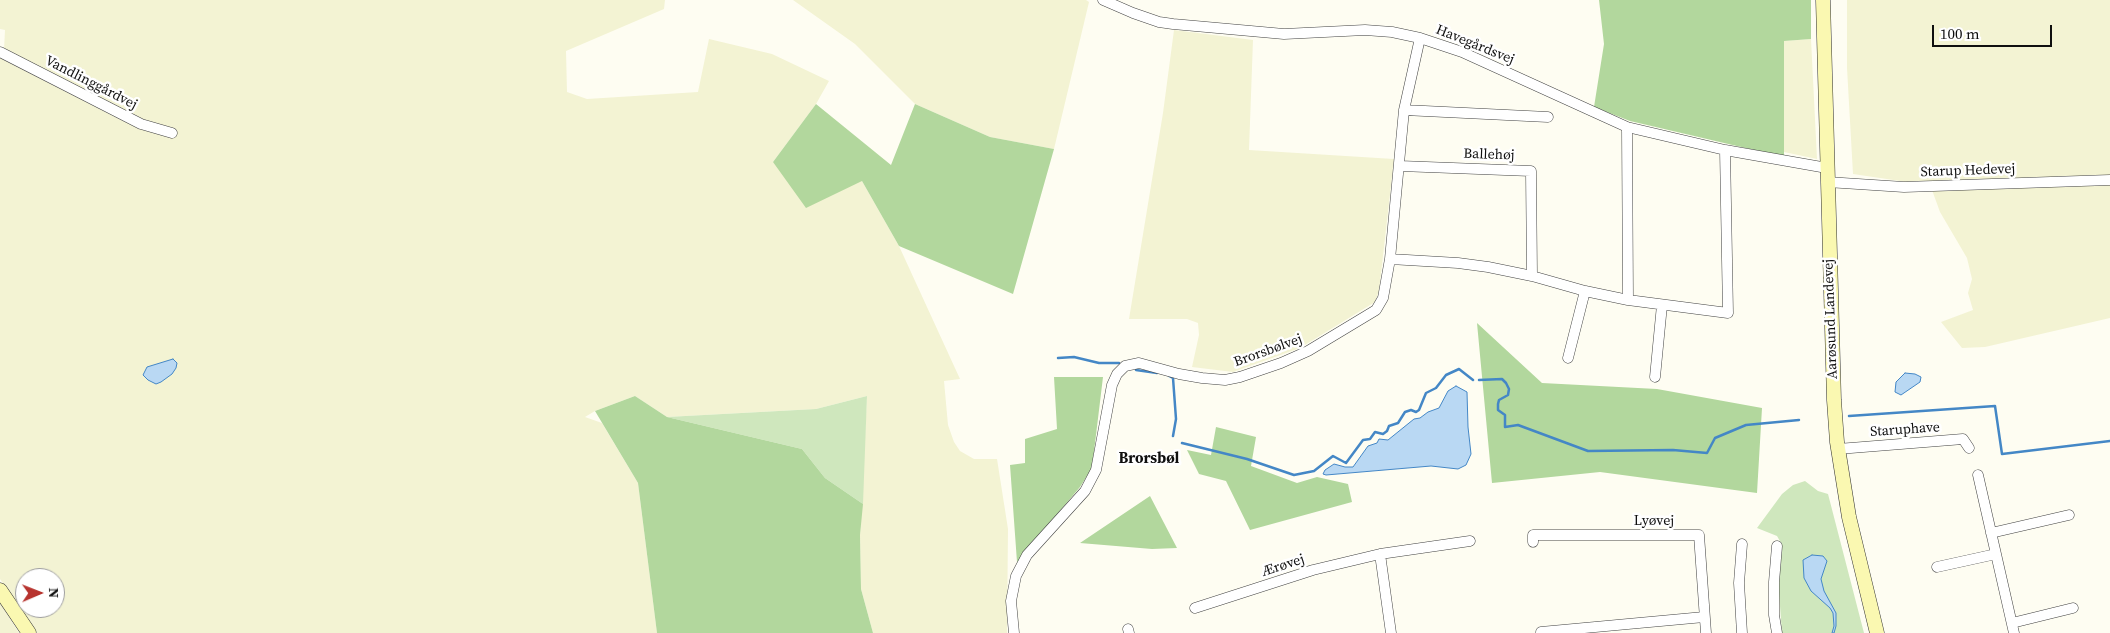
<!DOCTYPE html>
<html>
<head>
<meta charset="utf-8">
<style>
	body { margin:0 }
	#map { position:relative; width:2110px; height:633px; overflow:hidden; background:#fefdf2; font-family:"Source Serif 4",serif }
	canvas { display:block }
	.north { position:absolute; left:15px; top:568px; width:50px; height:50px; box-sizing:border-box; background:#fff; border:1px solid #9f9f9f; border-radius:50%; rotate:89deg; font-size:14px; font-weight:700; line-height:20px; text-align:center; color:#0f0f0f }
	.north::after { content:''; display:block; margin:auto; width:18px; height:22px; background:#b7332e; clip-path:polygon(50% 0,100% 100%,50% 72%,0 100%) }
	.scale { position:absolute; left:1932px; top:25px; width:120px; height:22px; box-sizing:border-box; border:2px solid #0f0f0f; border-top:0; padding-left:6px; font-size:15px; line-height:18px; white-space:nowrap; color:#0f0f0f; -webkit-text-stroke:4px #fff; paint-order:stroke }
</style>
</head>
<body>
<div id="map">
<canvas width="2110" height="633"></canvas>
<div class="north">N</div>
<div class="scale">100 m</div>
</div>
<script>
const c = document.querySelector('canvas').getContext('2d');
c.lineJoin = 'round';
function fill(path, color) {
  c.fillStyle = color;
  c.fill(path, 'evenodd');
}
function shape(rows) {
  const path = new Path2D();
  for (const r of rows) {
    path.moveTo(r[0], r[1]);
    for (let i = 2; i < r.length; i += 2) path.lineTo(r[i], r[i + 1]);
  }
  return path;
}
function stroke(path, color, width, dash) {
  c.strokeStyle = color;
  c.lineWidth = width;
  c.lineCap = dash ? 'butt' : 'round';
  c.setLineDash(dash || []);
  c.stroke(path);
}
function label(font, color, halo, rows, align = 'center') {
  c.font = font + ' "Source Serif 4",serif';
  c.lineWidth = 5;
  c.setLineDash([]);
  c.textBaseline = 'middle';
  c.strokeStyle = halo;
  c.fillStyle = color;
  for (const [text, x, y, turn = 0] of rows) {
    c.save();
    c.translate(x, y);
    c.rotate((+turn || 0) * Math.PI / 180);
    c.textAlign = isNaN(turn) ? turn : align;
    if (halo) c.strokeText(text, 0, 0);
    c.fillText(text, 0, 0);
    c.restore();
  }
}
fill(shape([
	[0,0,665,0,664,9,566,51,567,92,587,99,698,92,709,39,772,54,829,81,816,104,773,162,862,181,899,246,960,379,944,381,948,425,954,442,960,451,974,459,997,459,1008,529,1007,633,873,633,861,589,860,535,867,396,816,409,667,417,635,396,595,411,585,417,602,423,638,483,657,633,37,633,0,579,0,58,125,122,129,113,4,50,5,30,0,29],
	[25,578,55,578,55,608,25,608],
	[793,0,1086,0,1089,2,1054,149,990,137,915,104,855,44],
	[1847,0,2110,0,2110,175,1907,182,1853,174,1847,68],
	[1174,30,1253,40,1249,150,1394,159,1379,291,1375,302,1300,348,1233,372,1192,367,1199,335,1198,323,1187,319,1129,319,1163,113],
	[1811,39,1817,159,1784,152,1784,41],
	[2110,184,2110,318,1985,347,1962,348,1941,322,1973,310,1968,293,1972,279,1967,258,1940,212,1932,190],
	[0,603,19,633,0,633]
]), '#f3f3d3');
fill(shape([
	[867,396,863,504,825,478,802,449,667,417,816,409],
	[1805,481,1818,491,1828,494,1864,633,1782,633,1778,579,1781,543,1777,536,1757,528,1782,494,1793,485]
]), '#cfe7bd');
fill(shape([
	[1599,0,1811,0,1811,39,1784,41,1784,157,1630,121,1594,107,1604,44],
	[816,104,891,165,915,104,990,137,1054,149,1013,294,899,246,862,181,806,208,773,162],
	[1477,323,1542,383,1657,389,1762,408,1757,493,1600,472,1492,483],
	[1054,377,1103,377,1092,468,1080,487,1017,562,1010,465,1025,463,1025,439,1057,429],
	[635,396,667,417,802,449,825,478,863,504,860,535,861,589,873,633,657,633,638,483,595,411],
	[1216,427,1256,437,1251,466,1297,483,1317,477,1348,484,1352,502,1250,530,1226,481,1199,474,1187,450,1211,455],
	[1150,496,1177,548,1152,549,1080,543]
]), '#b2d79d');
const water = shape([
	[173,359,177,363,176,368,172,374,161,382,156,384,148,380,143,375,147,367,173,359],
	[1905,373,1915,374,1921,377,1920,382,1901,395,1895,392,1896,382,1905,373],
	[1456,386,1467,392,1468,427,1471,454,1466,465,1458,469,1431,466,1326,475,1323,474,1325,470,1334,464,1345,467,1353,467,1368,446,1377,443,1379,439,1388,440,1414,419,1420,418,1428,412,1439,408,1448,391,1456,386],
	[1812,555,1823,556,1827,561,1821,579,1824,591,1836,613,1836,626,1834,633,1832,633,1834,626,1833,613,1830,608,1811,591,1804,578,1803,560,1812,555]
]);
fill(water, '#b9d8f3');
stroke(water, '#4487c6', 1);
stroke(shape([
	[1058,358,1074,357,1099,363,1119,363],
	[1136,370,1157,373],
	[1169,376,1173,378,1176,419,1173,436],
	[1479,380,1502,379,1506,383,1509,389,1508,395,1499,400,1498,404,1498,410,1505,415,1505,427,1518,425,1588,451,1673,450,1707,453,1715,438,1746,425,1799,420],
	[1849,416,1995,406,2002,454,2110,441],
	[1182,443,1247,459,1294,475,1314,471,1333,456,1346,463,1363,440,1370,439,1375,432,1383,434,1387,431,1389,426,1398,423,1405,412,1411,410,1416,412,1419,410,1426,393,1436,388,1446,375,1459,369,1473,380]
]), '#4487c6', 2.5);
const street = shape([
	[1103,0,1133,13,1159,22,1173,24,1284,34,1365,30,1392,32,1420,38,1462,52,1627,127,1725,150,1827,168],
	[0,52,141,124,172,133],
	[1404,110,1548,117],
	[1627,127,1628,300],
	[1400,166,1531,171,1532,276],
	[1827,182,1904,187,2110,180],
	[1390,259,1458,263,1488,267,1532,276,1585,291,1628,300,1728,313,1725,150],
	[1568,358,1585,291],
	[1655,377,1662,305],
	[1838,449,1963,439,1969,448],
	[1978,475,2014,633],
	[1991,533,2069,515],
	[1533,542,1533,535,1699,535,1706,633],
	[1777,546,1774,582,1774,615,1777,633],
	[1380,554,1391,633],
	[1937,567,1996,554],
	[1195,608,1313,570,1380,554,1470,541],
	[2012,623,2073,608],
	[1128,629,1129,633],
	[1541,632,1704,617],
	[1014,633,1011,601,1016,576,1027,555,1085,491,1096,470,1112,385,1117,374,1125,366,1139,363,1179,374,1202,378,1225,380,1240,377,1281,363,1308,351,1376,310,1383,298,1390,259,1404,110,1420,38],
	[1742,633,1739,583,1742,544]
]);
const secondary = shape([
	[1823,0,1834,400,1837,442,1849,517,1877,633],
	[0,590,29,633]
]);
stroke(street, '#424242', 11);
stroke(secondary, '#313131', 15);
stroke(street, '#fff', 10);
stroke(secondary, '#faf8b1', 14);
label('14px', '#0f0f0f', '#fff', [
	["Havegårdsvej",1475,45,22],
	["Vandlinggårdvej",91,83,27],
	["Ballehøj",1489,155,2],
	["Starup Hedevej",1968,171,-2],
	["Aarøsund Landevej",1831,319,-92],
	["Brorsbølvej",1268,351,-20],
	["Staruphave",1905,430,-4],
	["Lyøvej",1654,521],
	["Ærøvej",1283,566,-18]
]);
label('bold 15px', '#0f0f0f', '#fff', [
	["Brorsbøl",1149,459]
]);
</script>
</body>
</html>
